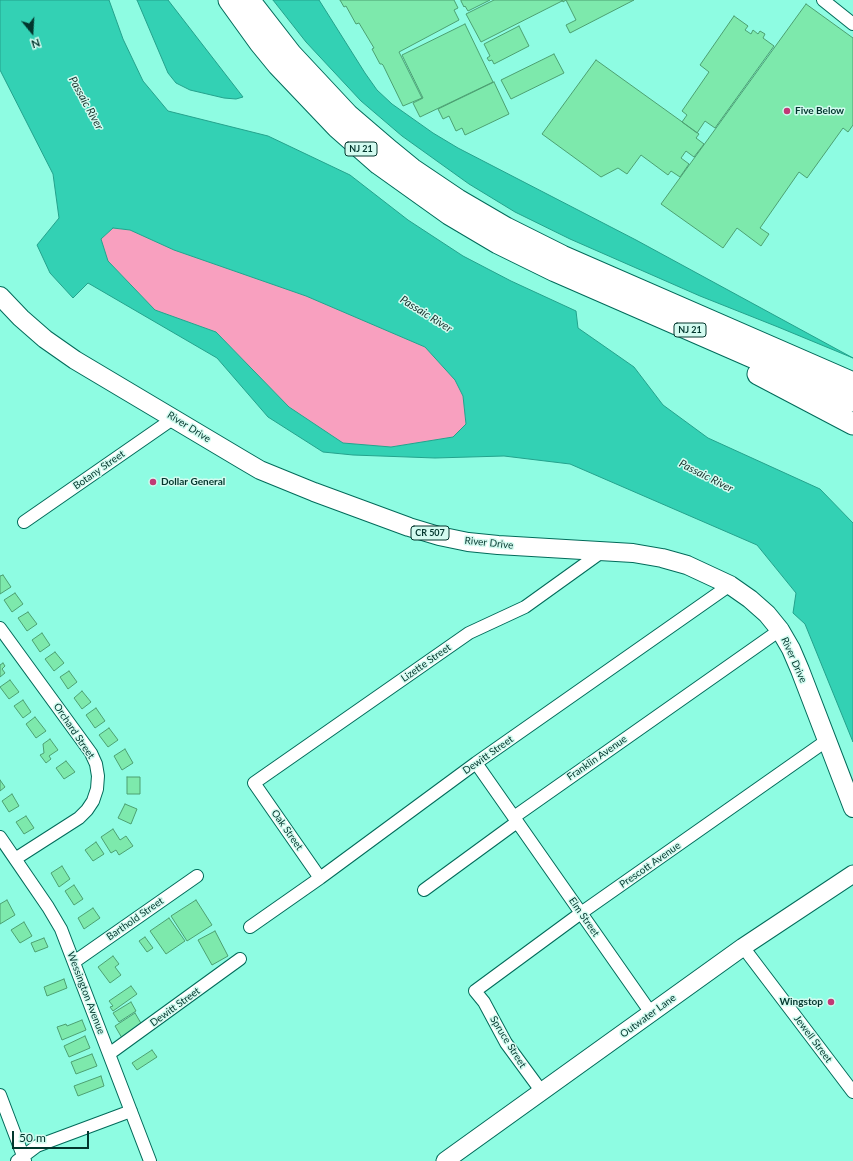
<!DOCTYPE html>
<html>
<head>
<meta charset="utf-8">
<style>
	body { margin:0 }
	#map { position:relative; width:853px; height:1161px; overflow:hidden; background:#8efce2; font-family:Lato,sans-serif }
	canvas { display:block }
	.north { position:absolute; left:12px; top:12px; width:40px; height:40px; -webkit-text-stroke:3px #d3fbf0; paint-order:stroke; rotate:162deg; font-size:11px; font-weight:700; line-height:16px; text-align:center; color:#02362d }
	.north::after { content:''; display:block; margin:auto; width:14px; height:18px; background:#02362d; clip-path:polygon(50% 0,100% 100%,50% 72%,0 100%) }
	.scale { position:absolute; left:12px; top:1131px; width:77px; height:18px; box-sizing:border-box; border:2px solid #02362d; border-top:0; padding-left:5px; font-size:12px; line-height:14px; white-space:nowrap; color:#02362d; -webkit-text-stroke:3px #d3fbf0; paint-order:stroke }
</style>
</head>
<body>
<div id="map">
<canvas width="853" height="1161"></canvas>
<div class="north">N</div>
<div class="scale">50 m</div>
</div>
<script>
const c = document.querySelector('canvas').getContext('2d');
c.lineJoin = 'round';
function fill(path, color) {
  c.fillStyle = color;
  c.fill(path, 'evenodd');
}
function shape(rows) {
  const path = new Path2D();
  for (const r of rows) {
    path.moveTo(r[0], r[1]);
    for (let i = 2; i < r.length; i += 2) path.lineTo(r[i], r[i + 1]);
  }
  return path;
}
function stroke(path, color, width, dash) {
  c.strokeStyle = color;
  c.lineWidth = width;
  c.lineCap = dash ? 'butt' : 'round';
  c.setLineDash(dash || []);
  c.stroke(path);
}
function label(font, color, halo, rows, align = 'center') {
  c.font = font + ' Lato,sans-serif';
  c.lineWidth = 3;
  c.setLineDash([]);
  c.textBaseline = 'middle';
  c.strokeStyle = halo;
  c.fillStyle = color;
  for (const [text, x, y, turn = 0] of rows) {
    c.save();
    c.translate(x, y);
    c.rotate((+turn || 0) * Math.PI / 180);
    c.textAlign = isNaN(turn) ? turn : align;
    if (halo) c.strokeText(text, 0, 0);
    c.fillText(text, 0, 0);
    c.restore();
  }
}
fill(shape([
	[113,228,130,230,174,250,306,296,425,347,455,380,463,396,466,424,453,437,391,447,343,443,289,407,216,332,155,310,108,261,101,239]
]), '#f8a0bf');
const water = shape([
	[0,0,109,0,123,39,143,81,168,111,268,136,350,175,408,220,463,256,511,281,576,311,578,328,634,367,663,405,708,438,820,489,853,523,853,742,805,624,793,613,796,593,757,545,570,464,504,456,435,458,353,455,323,452,268,417,217,358,88,283,73,298,50,273,37,245,59,218,53,174,0,70,0,0],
	[113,228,130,230,174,250,306,296,425,347,455,380,463,396,466,424,453,437,391,447,343,443,289,407,216,332,155,310,108,261,101,239,113,228],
	[137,0,168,0,243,97,236,99,224,98,190,90,176,83,168,73,137,0],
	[273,0,319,0,365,73,377,90,392,104,433,133,458,148,636,240,853,358,778,327,700,296,570,239,515,212,469,184,402,136,361,101,306,42,273,0]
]);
fill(water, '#33d1b4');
stroke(water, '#24a28c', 1);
const building = shape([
	[340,0,454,0,458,8,454,10,459,20,399,52,422,98,403,106,383,65,382,64,380,64,372,49,374,48,359,23,356,24,346,6,344,7,340,0],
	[461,0,490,0,468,11,465,6,464,7,461,1,461,0],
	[494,0,562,0,562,1,481,42,466,14,494,0],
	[562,0,634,0,570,33,566,25,576,20,566,0,563,2,562,0],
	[806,4,853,38,853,125,848,132,843,128,807,178,799,172,760,228,769,234,761,246,737,228,723,248,661,204,806,4],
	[734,16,748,26,745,30,751,34,753,30,758,34,760,31,765,34,763,38,774,46,715,128,705,121,697,133,682,122,687,115,682,111,709,72,700,65,734,16],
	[465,24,493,82,420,117,413,103,423,98,402,55,465,24],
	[519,26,529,46,494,64,492,60,489,61,487,58,490,56,484,44,519,26],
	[554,54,564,73,511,99,501,80,554,54],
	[596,60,699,134,696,138,704,144,694,157,686,151,681,158,689,164,680,177,671,171,668,175,641,155,627,174,618,168,601,177,542,134,596,60],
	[494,82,509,114,465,135,462,128,456,131,449,116,443,119,438,109,494,82],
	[3,575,11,587,0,594,0,576,3,575],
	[15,593,23,604,12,612,4,600,15,593],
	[28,612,37,624,27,631,18,618,28,612],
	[42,633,50,645,40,652,32,640,42,633],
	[55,652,64,663,54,671,45,659,55,652],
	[3,663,5,666,2,669,5,673,0,677,0,665,3,663],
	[69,671,77,682,68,689,60,677,69,671],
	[10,680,19,692,9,699,0,687,10,680],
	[82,691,91,702,82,709,74,698,82,691],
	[23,700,31,712,23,718,14,706,23,700],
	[96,708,105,721,95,728,86,715,96,708],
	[35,717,46,731,36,738,26,724,35,717],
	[109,728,118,740,108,747,99,735,109,728],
	[50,739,58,750,49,756,51,759,46,763,40,755,44,753,43,744,50,739],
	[125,749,133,763,122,770,114,756,125,749],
	[66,761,75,772,64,779,56,768,66,761],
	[127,777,140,777,140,794,127,794,127,777],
	[0,780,5,787,0,791,0,780],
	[12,794,19,806,9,812,2,801,12,794],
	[125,804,137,809,131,824,118,818,125,804],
	[26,816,34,828,24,834,16,822,26,816],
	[113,829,120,840,126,836,133,846,119,855,116,850,111,853,101,837,113,829],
	[96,842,104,854,93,861,85,850,96,842],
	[62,866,70,879,59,887,51,873,62,866],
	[74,885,83,899,74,905,65,891,74,885],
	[7,900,15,915,0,924,0,904,7,900],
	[196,900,212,925,187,941,171,916,196,900],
	[93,908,100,918,84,929,78,918,93,908],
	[169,918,185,941,166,954,150,931,169,918],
	[24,922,32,936,20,943,11,930,24,922],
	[215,931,228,956,212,965,198,940,215,931],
	[145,937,153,948,147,952,139,941,145,937],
	[44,938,48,947,35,952,31,943,44,938],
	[113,956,119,964,115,967,121,975,110,983,98,967,113,956],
	[64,979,67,988,47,996,44,987,64,979],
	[131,986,137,994,113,1011,110,1007,113,1006,109,1001,131,986],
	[131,1002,136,1011,119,1022,113,1013,131,1002],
	[135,1013,142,1025,122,1038,115,1026,135,1013],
	[82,1020,86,1030,62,1040,57,1027,66,1024,67,1026,82,1020],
	[85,1036,90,1048,69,1057,64,1046,85,1036],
	[152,1050,157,1057,137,1070,132,1063,152,1050],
	[92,1054,97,1066,76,1074,71,1062,92,1054],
	[101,1076,104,1086,78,1096,74,1086,101,1076]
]);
fill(building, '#7de9ac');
stroke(building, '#4ca071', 1);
const street = shape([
	[823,0,853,24],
	[24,522,174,418],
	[0,628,91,753,96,764,98,776,97,789,93,801,87,810,79,818,15,859],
	[476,763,651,1013],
	[514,817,780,630],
	[0,837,48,907,61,929,150,1161],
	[320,878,254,783,469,633,525,607,603,551],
	[424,890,517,822],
	[250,927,320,878,476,763,730,585],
	[743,947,853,1092],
	[74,962,197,876],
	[109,1054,240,959],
	[542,1092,506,1043,484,1002,475,991,581,913,826,741],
	[0,1095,25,1161],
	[17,1161,37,1146,131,1111]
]);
const secondary = shape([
	[445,1161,743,947,853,874]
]);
const primary = shape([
	[0,296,21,318,45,339,75,360,243,460,260,470,314,492,409,527,439,536,468,542,498,545,633,553,662,558,687,565,730,585,750,599,767,614,780,630,791,649,800,670,853,808]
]);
const highway = shape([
	[229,0,260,43,278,65,337,127,379,164,449,214,498,243,555,271,853,401],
	[249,0,291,54,348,115,390,151,412,169,458,200,506,228,562,256,853,383],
	[758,374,853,424]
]);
stroke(street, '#026b5a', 14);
stroke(secondary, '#026b5a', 19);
stroke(primary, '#026b5a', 20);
stroke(highway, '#026b5a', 23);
stroke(street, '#fff', 12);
stroke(secondary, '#fff', 17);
stroke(primary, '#fff', 18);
stroke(highway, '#fff', 21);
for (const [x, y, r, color] of [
	[787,111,4,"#c13976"],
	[153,482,4,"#c13976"],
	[831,1002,4,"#c13976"]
]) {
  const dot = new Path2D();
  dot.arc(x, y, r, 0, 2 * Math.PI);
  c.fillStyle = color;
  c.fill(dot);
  stroke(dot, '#d3fbf0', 1.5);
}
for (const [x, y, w] of [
	[361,149,32],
	[690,330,32],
	[430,533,38]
]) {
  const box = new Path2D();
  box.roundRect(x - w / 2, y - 7, w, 14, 3);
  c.fillStyle = '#d3fbf0';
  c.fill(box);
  stroke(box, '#02362d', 1);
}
label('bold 9px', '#02362d', null, [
	["NJ 21",361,149],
	["NJ 21",690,330],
	["CR 507",430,533]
]);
label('bold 10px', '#02362d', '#d3fbf0', [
	["Five Below",795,111],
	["Dollar General",161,482],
	["Wingstop",823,1002,"right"]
], 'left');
label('10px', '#02362d', '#d3fbf0', [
	["River Drive",189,427,32],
	["Botany Street",99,470,-35],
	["River Drive",489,543,6],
	["River Drive",794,660,66],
	["Lizette Street",426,663,-35],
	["Orchard Street",74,731,56],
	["Dewitt Street",488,755,-35],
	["Franklin Avenue",597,758,-35],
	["Oak Street",287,830,55],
	["Prescott Avenue",650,865,-35],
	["Elm Street",584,917,55],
	["Barthold Street",135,919,-35],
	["Wessington Avenue",86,993,69],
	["Dewitt Street",175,1007,-36],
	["Outwater Lane",648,1016,-36],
	["Jewell Street",813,1039,53],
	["Spruce Street",508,1042,58]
]);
label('italic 11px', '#19312c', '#d3fbf0', [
	["Passaic River",86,103,61],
	["Passaic River",426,314,32],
	["Passaic River",706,476,27]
]);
</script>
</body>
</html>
